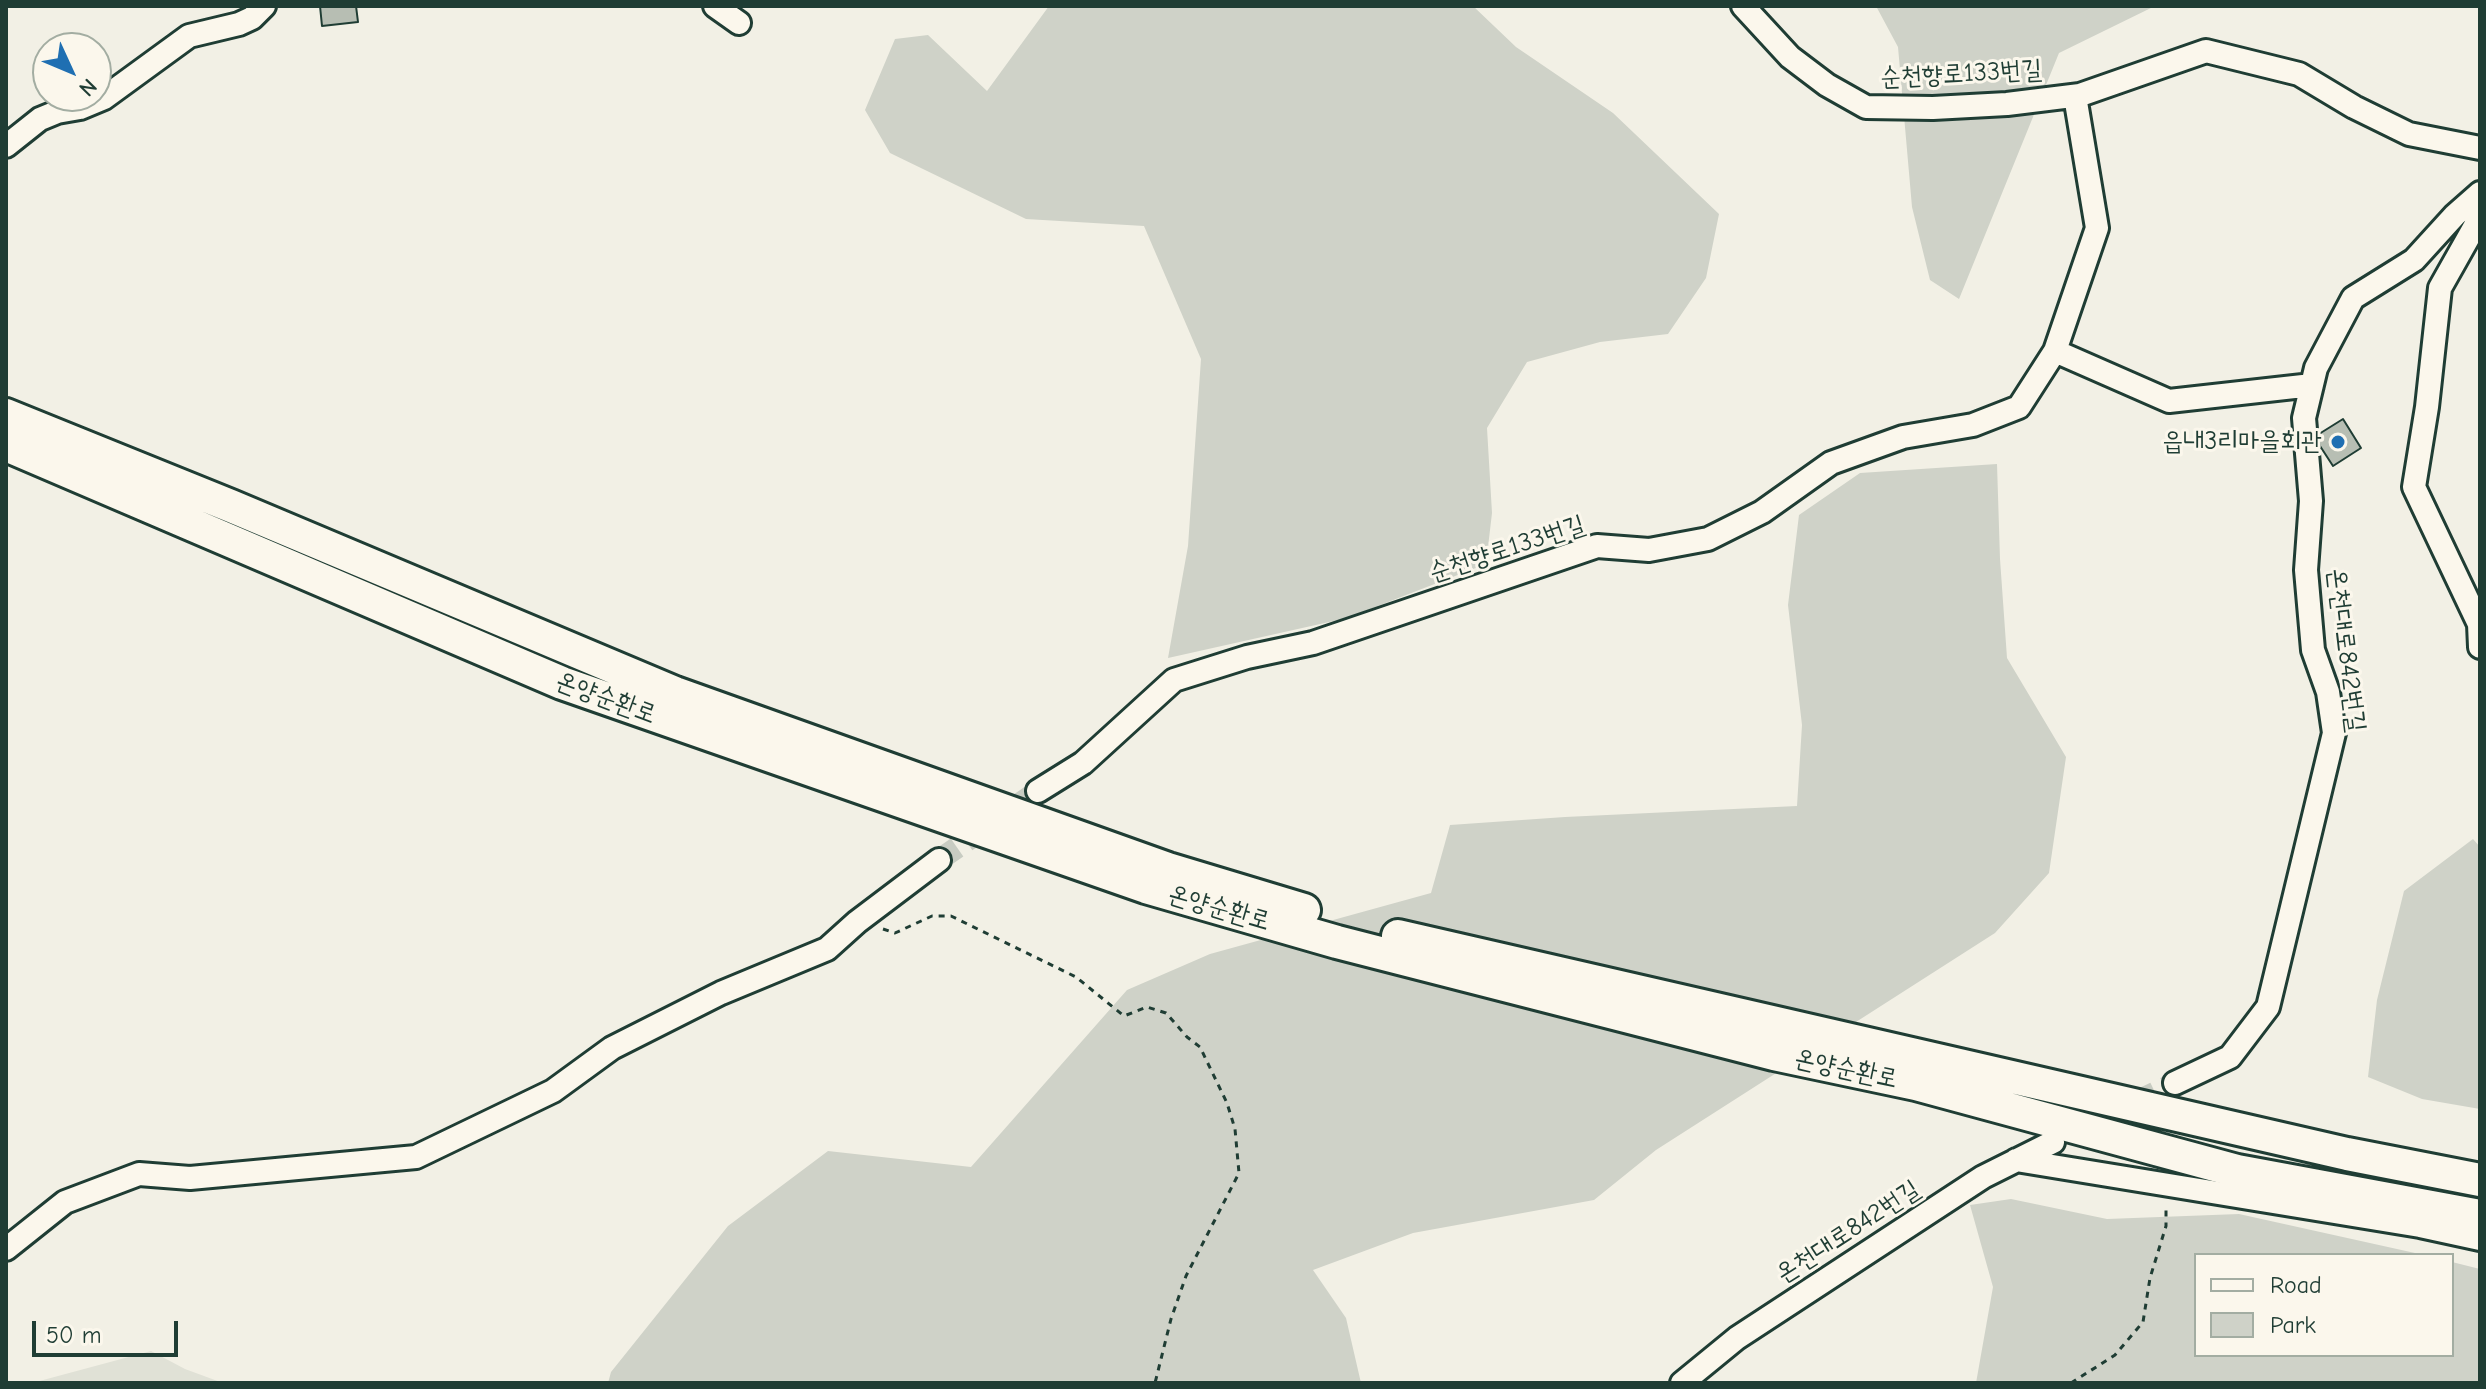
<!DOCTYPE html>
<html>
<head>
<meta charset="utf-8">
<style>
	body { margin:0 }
	#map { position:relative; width:2486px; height:1389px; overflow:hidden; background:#f2f0e5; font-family:"Comic Neue",sans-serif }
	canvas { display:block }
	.frame { position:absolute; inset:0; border:8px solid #1f3d34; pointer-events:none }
	.legend { position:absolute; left:2194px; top:1253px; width:260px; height:104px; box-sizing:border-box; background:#fbf7ec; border:2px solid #a3ada2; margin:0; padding:10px 14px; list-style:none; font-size:24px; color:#1f3d34 }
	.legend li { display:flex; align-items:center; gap:16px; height:40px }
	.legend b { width:40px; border:2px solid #a3ada2 }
	.north { position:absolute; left:32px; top:32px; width:80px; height:80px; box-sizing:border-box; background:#fbf7ec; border:2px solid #a3ada2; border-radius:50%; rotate:134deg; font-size:22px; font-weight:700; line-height:32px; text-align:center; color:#1f3d34 }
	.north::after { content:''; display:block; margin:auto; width:28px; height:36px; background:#1f6fb2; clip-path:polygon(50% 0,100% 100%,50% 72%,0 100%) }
	.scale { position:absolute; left:32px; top:1321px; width:146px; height:36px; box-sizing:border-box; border:4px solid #1f3d34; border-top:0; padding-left:10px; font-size:24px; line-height:28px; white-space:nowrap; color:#1f3d34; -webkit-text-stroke:6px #fbf7ec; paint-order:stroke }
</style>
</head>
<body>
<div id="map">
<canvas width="2486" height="1389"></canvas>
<div class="frame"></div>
<ul class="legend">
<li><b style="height:10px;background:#fbf7ec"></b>Road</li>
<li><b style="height:22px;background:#cfd2c8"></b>Park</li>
</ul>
<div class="north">N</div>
<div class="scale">50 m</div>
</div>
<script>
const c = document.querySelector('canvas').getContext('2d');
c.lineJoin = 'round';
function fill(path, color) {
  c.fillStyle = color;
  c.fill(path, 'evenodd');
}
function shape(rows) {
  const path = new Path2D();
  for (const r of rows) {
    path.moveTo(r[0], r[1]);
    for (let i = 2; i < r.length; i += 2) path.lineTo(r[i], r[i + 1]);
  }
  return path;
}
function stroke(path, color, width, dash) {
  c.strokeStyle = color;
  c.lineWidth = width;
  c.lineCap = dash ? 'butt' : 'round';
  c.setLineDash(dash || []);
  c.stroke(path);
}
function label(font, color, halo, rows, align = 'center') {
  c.font = font + ' "Comic Neue","Poor Story",sans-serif';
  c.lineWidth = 6;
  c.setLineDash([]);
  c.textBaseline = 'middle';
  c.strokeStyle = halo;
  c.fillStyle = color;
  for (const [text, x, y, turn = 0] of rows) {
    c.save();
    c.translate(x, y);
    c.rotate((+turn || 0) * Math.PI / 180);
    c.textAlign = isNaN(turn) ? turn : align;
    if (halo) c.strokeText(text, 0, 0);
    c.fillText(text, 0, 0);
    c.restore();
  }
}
fill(shape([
	[151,1351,185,1369,223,1383,32,1383]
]), '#e0e1d6');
fill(shape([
	[1049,6,1473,6,1516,47,1613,113,1719,214,1706,278,1668,334,1600,342,1527,362,1487,428,1492,513,1486,564,1347,618,1168,658,1188,546,1201,359,1144,226,1026,219,890,153,865,110,895,39,928,35,987,91],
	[1876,6,2155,6,2059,53,1959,299,1930,280,1912,207,1898,47],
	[1997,464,2000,559,2007,658,2066,757,2049,873,1995,933,1656,1150,1594,1200,1413,1233,1313,1270,1346,1318,1361,1383,608,1383,611,1372,728,1226,828,1151,971,1167,1127,990,1210,954,1431,893,1450,825,1565,817,1797,806,1802,725,1788,605,1799,515,1860,473],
	[2473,839,2480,847,2480,1109,2422,1099,2368,1077,2377,1000,2404,891],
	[2011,1199,2107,1219,2239,1214,2424,1255,2196,1255,2196,1355,2452,1355,2452,1262,2480,1269,2480,1383,1976,1383,1993,1287,1970,1205]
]), '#cfd2c8');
const building = shape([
	[320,6,356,6,358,22,322,26,320,6],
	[2343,419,2361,448,2333,466,2320,446,2319,434,2343,419]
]);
fill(building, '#b7beb3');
stroke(building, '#1f3d34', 2);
stroke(shape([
	[939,860,1038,791],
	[2076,1131,2175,1083]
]), '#c8ccc2', 22, [22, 11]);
const minor = shape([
	[715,6,739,23],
	[1743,6,1790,57,1827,85,1866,107,1933,108,2007,104,2080,95,2206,51,2299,74,2354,107,2409,134,2480,148],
	[6,146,40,119,57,112,80,108,104,98,189,36,239,24,252,18,264,6],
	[2480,217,2440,288,2427,407,2414,487,2479,624,2480,647],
	[2055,351,2169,401,2312,385],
	[1038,791,1083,763,1174,680,1247,657,1313,643,1597,546,1649,550,1708,539,1762,512,1831,463,1903,437,1973,425,2019,407,2055,351,2097,228,2075,96],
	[2175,1083,2230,1057,2268,1007,2334,733,2328,692,2313,650,2306,570,2311,501,2304,418,2316,368,2353,298,2414,260,2455,215,2480,193],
	[2016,1160,2420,1226,2480,1239],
	[6,1249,65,1202,139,1174,190,1178,416,1157,553,1091,612,1048,721,993,827,949,857,922,939,860],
	[1682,1383,1737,1338,1983,1177,2053,1142]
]);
const highway = shape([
	[6,415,231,506,675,693,1168,869,1304,910],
	[6,445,562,683,1146,887,1337,942,1774,1054,1916,1084,2237,1171,2480,1216],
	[1398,936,2347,1154,2480,1180]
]);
stroke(minor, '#1f3d34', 28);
stroke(highway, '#1f3d34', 38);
stroke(shape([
	[883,929,895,933,932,916,951,916,1076,977,1124,1016,1147,1007,1166,1013,1187,1037,1200,1047,1227,1103,1235,1129,1239,1173,1186,1276,1171,1319,1155,1383],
	[2071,1383,2115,1355,2143,1322,2150,1278,2166,1226,2166,1205]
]), '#1f3d34', 3, [6, 6]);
stroke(minor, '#fbf7ec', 22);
stroke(highway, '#fbf7ec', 32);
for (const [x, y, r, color] of [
	[2338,442,8,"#1f6fb2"]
]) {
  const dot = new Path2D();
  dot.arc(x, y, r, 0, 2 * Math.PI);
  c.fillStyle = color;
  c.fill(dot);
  stroke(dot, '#fbf7ec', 3);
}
label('26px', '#1f3d34', '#fbf7ec', [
	["순천향로133번길",1961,74,-3],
	["순천향로133번길",1507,549,-18],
	["온천대로842번길",2346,650,83],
	["온양순환로",606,698,20],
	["온양순환로",1219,908,16],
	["온양순환로",1846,1069,12],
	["온천대로842번길",1848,1232,-33]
]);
label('26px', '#1f3d34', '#fbf7ec', [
	["읍내3리마을회관",2322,442]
], 'right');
</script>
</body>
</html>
